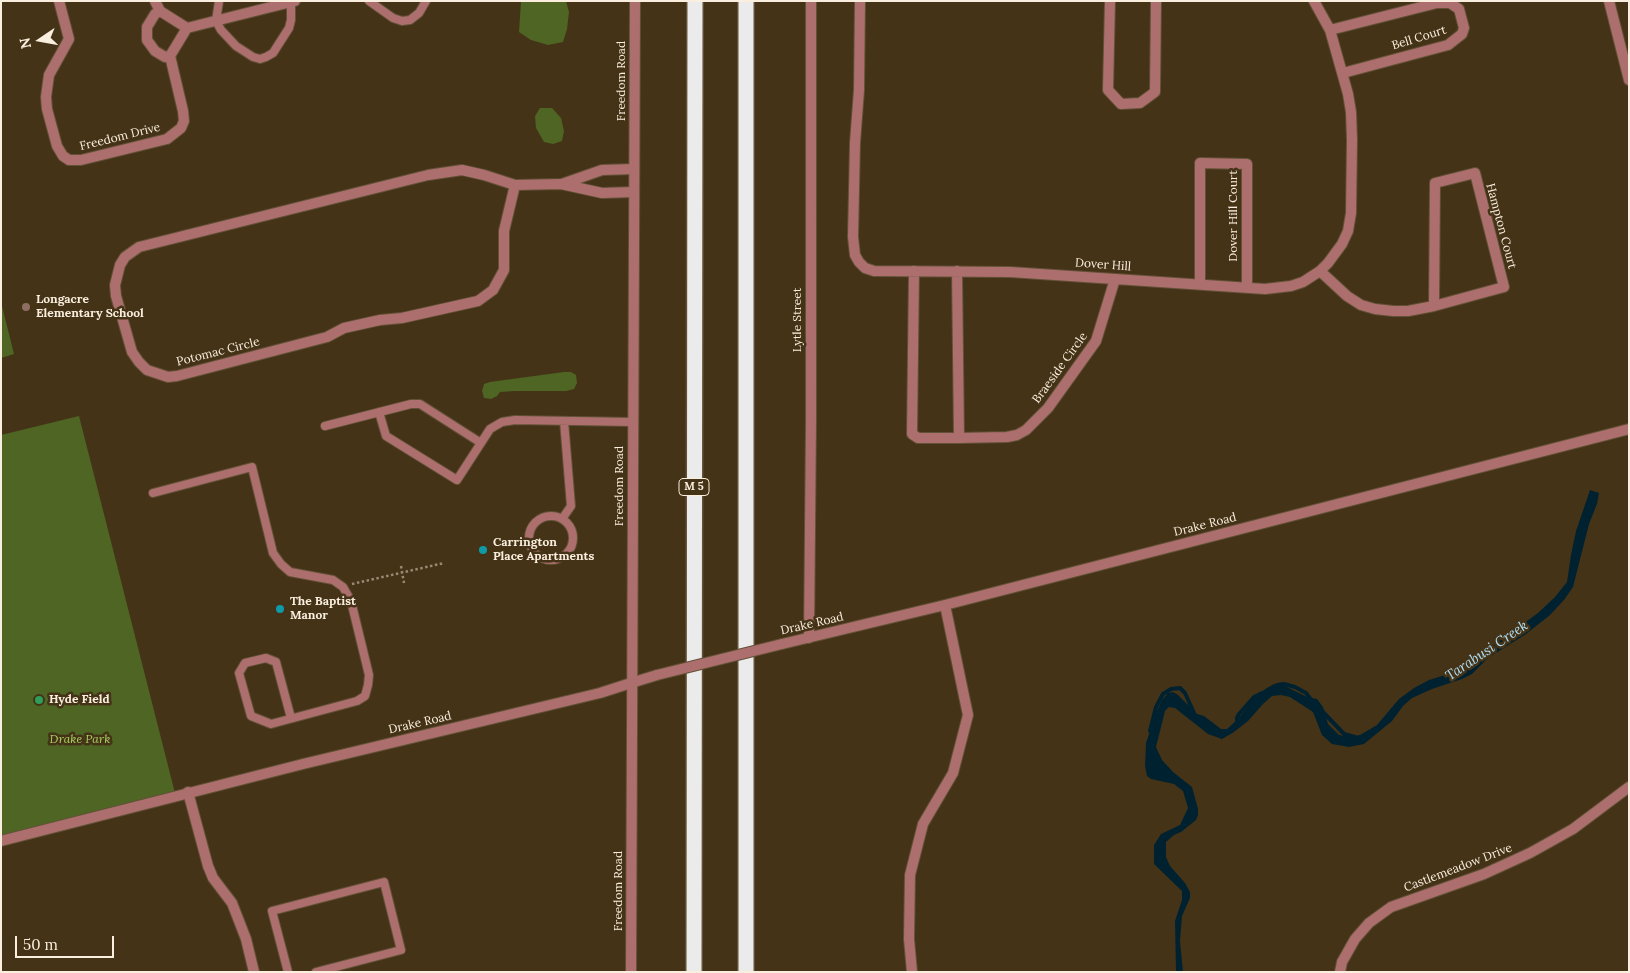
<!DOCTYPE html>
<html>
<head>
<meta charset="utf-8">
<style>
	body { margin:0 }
	#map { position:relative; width:1630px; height:973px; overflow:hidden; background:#453317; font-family:Lora,serif }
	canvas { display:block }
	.frame { position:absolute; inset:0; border:2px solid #faefdf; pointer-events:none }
	.north { position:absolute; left:15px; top:15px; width:50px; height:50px; -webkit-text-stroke:4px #453317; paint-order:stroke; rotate:258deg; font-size:14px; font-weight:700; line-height:20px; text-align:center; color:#faefdf }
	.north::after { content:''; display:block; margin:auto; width:18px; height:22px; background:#faefdf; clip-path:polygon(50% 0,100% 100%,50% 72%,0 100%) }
	.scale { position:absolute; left:15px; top:936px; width:99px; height:22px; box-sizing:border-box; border:2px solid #faefdf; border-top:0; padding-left:6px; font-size:15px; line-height:18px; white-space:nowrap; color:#faefdf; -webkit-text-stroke:4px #453317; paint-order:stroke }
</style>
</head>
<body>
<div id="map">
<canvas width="1630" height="973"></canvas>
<div class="frame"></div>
<div class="north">N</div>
<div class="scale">50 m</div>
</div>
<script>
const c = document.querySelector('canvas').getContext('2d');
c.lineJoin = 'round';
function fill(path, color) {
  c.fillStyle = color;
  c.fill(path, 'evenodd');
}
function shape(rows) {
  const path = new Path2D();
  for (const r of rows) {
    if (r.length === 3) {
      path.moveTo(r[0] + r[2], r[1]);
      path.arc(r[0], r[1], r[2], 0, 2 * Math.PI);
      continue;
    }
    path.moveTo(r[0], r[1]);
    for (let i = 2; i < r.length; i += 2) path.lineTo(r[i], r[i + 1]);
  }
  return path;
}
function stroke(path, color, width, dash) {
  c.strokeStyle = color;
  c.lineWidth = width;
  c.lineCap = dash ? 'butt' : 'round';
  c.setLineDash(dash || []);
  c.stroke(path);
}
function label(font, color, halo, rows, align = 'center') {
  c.font = font + ' Lora,serif';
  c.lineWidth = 5;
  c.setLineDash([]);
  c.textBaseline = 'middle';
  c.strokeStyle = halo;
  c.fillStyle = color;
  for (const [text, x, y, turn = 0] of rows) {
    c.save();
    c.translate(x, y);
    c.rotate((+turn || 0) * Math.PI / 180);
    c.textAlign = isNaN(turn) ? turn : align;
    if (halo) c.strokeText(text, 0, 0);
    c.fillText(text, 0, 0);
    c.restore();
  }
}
fill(shape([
	[521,1,566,1,569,12,567,29,563,42,548,45,531,40,519,32],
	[540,108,552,108,561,118,564,131,562,141,553,144,544,142,536,128,535,116],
	[1,302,14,354,1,358],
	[564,372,571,372,576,375,577,383,574,389,566,391,515,391,500,392,497,396,491,399,484,398,482,391,484,384,490,382],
	[79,416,176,797,1,841,1,435]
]), '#4e6524');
fill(shape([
	[1590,490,1599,493,1597,504,1589,524,1573,587,1564,600,1550,615,1526,634,1488,658,1472,674,1462,679,1432,689,1412,698,1403,706,1392,721,1364,744,1349,747,1332,744,1322,735,1313,712,1290,697,1281,695,1272,696,1263,704,1248,721,1234,732,1222,739,1208,734,1175,708,1169,707,1165,711,1156,747,1162,760,1173,772,1192,787,1198,809,1198,815,1196,820,1181,832,1174,835,1166,842,1166,857,1170,866,1185,883,1190,892,1190,898,1182,916,1180,941,1183,972,1176,972,1175,921,1182,900,1182,891,1154,864,1154,845,1161,834,1180,825,1188,808,1183,791,1174,784,1151,779,1147,776,1145,766,1146,743,1156,713,1162,700,1168,693,1173,692,1178,695,1197,714,1204,716,1221,729,1227,729,1238,719,1258,694,1267,688,1274,684,1283,685,1307,697,1317,699,1323,707,1328,724,1339,735,1349,737,1360,735,1377,725,1399,699,1414,688,1429,680,1458,671,1472,663,1491,647,1538,613,1555,597,1567,582,1571,555,1576,531]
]), '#002230');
stroke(shape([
	[1277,685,1284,684,1295,687,1306,693,1312,701],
	[1322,711,1344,734,1355,737],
	[1237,724,1237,718,1239,714,1254,697,1262,693],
	[1150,731,1156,707,1163,694,1171,689,1180,688,1185,693,1194,713]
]), '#002230', 4);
const service = shape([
	[219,1,216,21,221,30,236,46,253,57,260,59,266,57,273,53,289,28,291,20,291,1],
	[369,1,393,18,402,21,410,20,419,13,426,1],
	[379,412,386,436,457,480,490,429,502,422,515,420,633,422],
	[325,426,411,404,420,404,481,443],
	[153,493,252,467,273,553,281,564,290,572,333,580,343,587,351,601,369,675,368,685,365,696,357,701,271,724,251,716,239,673,245,663,266,658,276,662,291,718],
	[551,538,22],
	[562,519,571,506,564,421],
	[288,972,272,911,384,882,401,950,316,972]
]);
const minor = shape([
	[59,1,69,39,49,75,46,97,47,109,57,146,63,156,69,160,81,160,167,139,181,128,184,121,183,111,170,56],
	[155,1,160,11],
	[860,1,859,90,855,143,853,237,855,255,859,262,865,268,874,271,1010,272,1265,289,1291,286,1303,282,1320,271,1328,263,1342,244,1348,231,1351,213,1352,140,1351,112,1348,94,1330,30,1314,1],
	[1110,1,1108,90,1121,104,1140,103,1155,92,1156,1],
	[187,28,160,11,155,14,147,27,147,40,155,51,165,57,170,56,187,28,295,1],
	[1330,30,1437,3,1450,3,1459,9,1464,28,1462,34,1448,45,1343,73],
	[462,170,484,175,515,185,504,231,504,270,493,290,478,301,402,318,380,320,344,328,327,337,177,376,168,377,147,370,139,362,132,352,116,296,115,285,120,265,125,257,139,247,428,175,462,170],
	[562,184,602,170,634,169],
	[515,185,561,184,602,193,634,192],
	[914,271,912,434,918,438,959,438],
	[957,271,959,438,1007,437,1017,435,1026,430,1048,408,1096,341,1115,279],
	[1320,271,1347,296,1361,305,1375,309,1393,311,1408,311,1434,306,1504,287,1475,173,1435,183,1434,306],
	[1200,284,1200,163,1247,164,1247,287],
	[809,638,811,420,811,1],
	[782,644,945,605,1629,429],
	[631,683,657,675],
	[188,792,208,866,213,878,232,903,246,939,254,972],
	[912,972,909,939,910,875,923,824,953,773,968,715,945,605],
	[1340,972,1342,962,1355,939,1369,923,1391,907,1484,874,1530,853,1573,829,1629,787]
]);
const tertiary = shape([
	[1609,1,1629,80],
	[1,841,303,764,600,693,631,683],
	[631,972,635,1]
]);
const motorway = shape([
	[746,1,746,972],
	[694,972,695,1]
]);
stroke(service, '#625137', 10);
stroke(minor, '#625137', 12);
stroke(tertiary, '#625137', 12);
stroke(motorway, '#625137', 18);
stroke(shape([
	[401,566,404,583],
	[352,584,444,563]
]), '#988973', 2.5, [2.5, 2.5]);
stroke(service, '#ad6f6d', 8);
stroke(minor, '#ad6f6d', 10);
stroke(tertiary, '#ad6f6d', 10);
stroke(motorway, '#ebebeb', 15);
const minorBridge = shape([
	[657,675,782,644]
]);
stroke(minorBridge, '#625137', 12, []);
stroke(minorBridge, '#ad6f6d', 10);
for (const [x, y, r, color] of [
	[26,307,5,"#8d6e63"],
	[483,550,5,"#0f9aa8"],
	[280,609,5,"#0f9aa8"],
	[39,700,5,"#2e9e5b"]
]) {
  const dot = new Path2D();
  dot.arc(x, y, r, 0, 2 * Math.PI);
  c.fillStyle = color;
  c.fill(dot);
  stroke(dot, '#453317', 2);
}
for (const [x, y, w] of [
	[694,487,30]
]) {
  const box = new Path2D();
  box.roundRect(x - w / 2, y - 8.5, w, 17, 4);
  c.fillStyle = '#453317';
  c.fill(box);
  stroke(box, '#faefdf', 1);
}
label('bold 11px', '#faefdf', null, [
	["M 5",694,487]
]);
label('12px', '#faefdf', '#453317', [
	["Bell Court",1419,38,-17],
	["Freedom Road",622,81,-90],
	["Freedom Drive",120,137,-14],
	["Dover Hill Court",1234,216,-90],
	["Hampton Court",1501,226,75],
	["Dover Hill",1103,265,4],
	["Lytle Street",798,320,-90],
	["Potomac Circle",218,352,-14],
	["Braeside Circle",1060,368,-54],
	["Freedom Road",620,486,-90],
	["Drake Road",1205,525,-14],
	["Drake Road",812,624,-13],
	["Drake Road",420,723,-13],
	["Castlemeadow Drive",1458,868,-21],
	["Freedom Road",619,891,-90]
]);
label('bold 12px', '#faefdf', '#453317', [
	["Longacre",36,300],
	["Elementary School",36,314],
	["Carrington",493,543],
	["Place Apartments",493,557],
	["The Baptist",290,602],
	["Manor",290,616],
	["Hyde Field",49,700]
], 'left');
label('italic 12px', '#a7d060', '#453317', [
	["Drake Park",80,740]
]);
label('italic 14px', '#adddf4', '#453317', [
	["Tarabusi Creek",1487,651,-34]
]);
</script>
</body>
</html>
